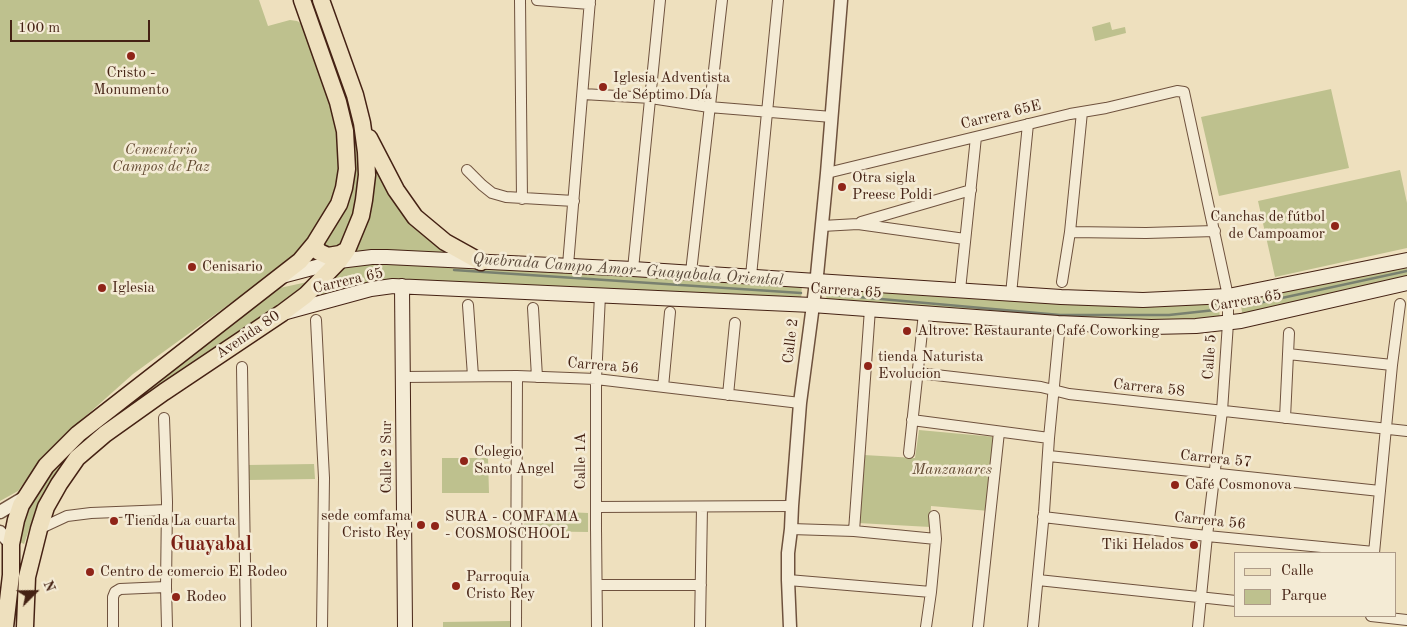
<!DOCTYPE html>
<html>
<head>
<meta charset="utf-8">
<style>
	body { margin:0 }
	#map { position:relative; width:1407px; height:627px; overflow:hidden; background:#eee0be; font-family:"Old Standard TT",serif }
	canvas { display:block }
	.legend { position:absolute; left:1234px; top:552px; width:162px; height:65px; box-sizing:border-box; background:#f4ebd5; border:1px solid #ae9b88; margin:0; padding:6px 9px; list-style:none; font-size:15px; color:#452214 }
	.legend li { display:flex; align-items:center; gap:10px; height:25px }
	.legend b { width:25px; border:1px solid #ae9b88 }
	.north { position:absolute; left:10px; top:567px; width:50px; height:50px; -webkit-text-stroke:4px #f4ebd5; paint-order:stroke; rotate:67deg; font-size:14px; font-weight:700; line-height:20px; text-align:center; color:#452214 }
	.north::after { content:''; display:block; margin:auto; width:18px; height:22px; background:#452214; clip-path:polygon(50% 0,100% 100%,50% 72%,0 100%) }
	.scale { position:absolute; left:10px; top:20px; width:140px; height:22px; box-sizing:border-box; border:2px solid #452214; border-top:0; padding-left:6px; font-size:15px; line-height:18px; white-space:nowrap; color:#452214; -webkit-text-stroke:4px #f4ebd5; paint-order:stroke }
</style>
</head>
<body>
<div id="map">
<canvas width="1407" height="627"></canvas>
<ul class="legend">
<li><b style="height:6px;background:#eee0be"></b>Calle</li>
<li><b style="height:14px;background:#bec18e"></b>Parque</li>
</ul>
<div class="north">N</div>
<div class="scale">100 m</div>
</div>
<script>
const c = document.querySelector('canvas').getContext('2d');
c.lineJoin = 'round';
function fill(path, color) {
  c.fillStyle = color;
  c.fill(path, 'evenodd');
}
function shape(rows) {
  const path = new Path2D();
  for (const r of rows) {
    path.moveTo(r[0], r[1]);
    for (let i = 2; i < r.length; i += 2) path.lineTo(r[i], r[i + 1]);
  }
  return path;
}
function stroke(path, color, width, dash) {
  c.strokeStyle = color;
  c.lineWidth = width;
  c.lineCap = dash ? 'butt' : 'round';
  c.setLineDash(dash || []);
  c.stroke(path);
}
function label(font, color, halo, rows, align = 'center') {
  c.font = font + ' "Old Standard TT",serif';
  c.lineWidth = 5;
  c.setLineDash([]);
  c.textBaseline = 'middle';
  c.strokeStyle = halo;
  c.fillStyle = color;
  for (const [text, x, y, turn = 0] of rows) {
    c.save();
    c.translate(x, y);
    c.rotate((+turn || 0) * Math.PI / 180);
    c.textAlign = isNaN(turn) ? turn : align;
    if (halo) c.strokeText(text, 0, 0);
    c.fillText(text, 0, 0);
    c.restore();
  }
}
fill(shape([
	[0,0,259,0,268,26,290,20,297,21,304,25,337,114,341,168,335,198,315,235,290,260,133,374,60,439,38,464,18,491,0,501],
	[320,6,355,112,362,166,353,220,338,250,334,251,320,245,353,171,310,10],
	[1110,22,1112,30,1125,27,1126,33,1095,41,1092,27],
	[1331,89,1349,168,1219,196,1201,117],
	[375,170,397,205,461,256,376,251,352,252,361,236,370,213],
	[1400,170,1407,203,1407,248,1275,277,1258,201],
	[382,262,802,284,801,302,477,283,429,282,311,302,339,269],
	[1407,264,1407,280,1243,316,1239,298],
	[312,281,221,345,43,496,33,518,24,544,17,541,28,502,59,458,275,289],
	[827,286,1218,300,1220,318,1131,323,826,303],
	[919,430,995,437,989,511,931,506,930,527,858,523,864,455,915,458],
	[442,458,488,458,489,493,442,493],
	[314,464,315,479,248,480,248,465],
	[523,510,588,513,588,532,525,531],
	[510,621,510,627,443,627,443,622]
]), '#bec18e');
stroke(shape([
	[454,270,801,293],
	[836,295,1060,315,1169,315,1215,310],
	[1254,304,1407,271]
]), '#79806f', 2.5);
const minor = shape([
	[520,0,522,199],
	[537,0,590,4],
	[583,94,651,98,709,107,832,117],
	[467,170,482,185,492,193,506,197,574,201],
	[827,173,1070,114,1106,108,1177,91,1184,92,1228,296,1228,323,1222,411,1207,536,1198,627],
	[861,222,971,190],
	[822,226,858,224,965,239],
	[1070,232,1146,233,1215,231],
	[568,265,590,0],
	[633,269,660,0],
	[691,272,722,0],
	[751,276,778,0],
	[1062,282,1070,232,1082,112],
	[960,290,976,137],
	[1011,294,1028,124],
	[468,305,473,376],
	[533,308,537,377],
	[316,320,324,478,322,627],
	[1288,354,1392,365],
	[242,367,246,627],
	[918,373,1041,387,1069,394,1407,431],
	[403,377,517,376,596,379,800,403],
	[663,387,670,312],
	[728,395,735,323],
	[164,418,167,502,166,587,167,627],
	[1285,418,1289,333],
	[912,420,1049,438],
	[909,453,924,313],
	[1049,456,1380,491],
	[596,507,792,506],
	[1043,517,1207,536,1374,552],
	[39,529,67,516,91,513,167,510],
	[791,529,854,531,936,539],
	[854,531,870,309],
	[1374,553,1392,365,1400,304],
	[788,580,931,592],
	[1038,580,1236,601],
	[597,585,701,585],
	[1371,616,1407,620],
	[113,627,113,597,115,592,120,589,166,587],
	[516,627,517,376],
	[597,627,596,528,596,379,600,295],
	[700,627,702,507],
	[926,627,931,592,936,539,934,516],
	[978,627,999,432],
	[1033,627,1044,512,1049,438,1060,323]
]);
const tertiary = shape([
	[0,512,27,496],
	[0,532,11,544],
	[790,627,788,580,788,553,791,529,792,506,800,403,817,275,827,173,841,0]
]);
const secondary = shape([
	[282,276,339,261,372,257,387,257,633,269,1061,297,1143,300,1228,296,1407,260],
	[402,286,405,627],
	[283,313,371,289,393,286,812,305,1058,323,1151,327,1196,326,1241,321,1407,283]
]);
const primary = shape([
	[369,138,396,190,415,217,445,242,481,262],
	[315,243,316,247,319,252,328,256,340,254,347,250],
	[5,627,11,575,11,544,16,520,21,505,46,466,78,434,300,261,315,243,339,204,344,188,347,169,345,131,338,102,302,0],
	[25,627,27,577,39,529,46,507,59,484,77,458,105,434,164,392,282,313,306,295,339,261,347,250,361,216,364,200,367,175,366,152,362,123,355,95,321,0]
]);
stroke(minor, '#6f523e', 12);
stroke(tertiary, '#6f523e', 15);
stroke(secondary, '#452214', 16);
stroke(primary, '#452214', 19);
stroke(minor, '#f4ebd5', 10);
stroke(tertiary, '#f4ebd5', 12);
stroke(secondary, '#f4ebd5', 14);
stroke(primary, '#eee0be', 16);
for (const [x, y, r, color] of [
	[131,56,5,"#8f2418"],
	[603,87,5,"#8f2418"],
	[842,187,5,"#8f2418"],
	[1335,226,5,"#8f2418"],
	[192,267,5,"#8f2418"],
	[102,288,5,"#8f2418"],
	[907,331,5,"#8f2418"],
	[868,366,5,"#8f2418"],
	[464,461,5,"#8f2418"],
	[1175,485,5,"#8f2418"],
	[114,521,5,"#8f2418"],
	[421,525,5,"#8f2418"],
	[435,526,5,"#8f2418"],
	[1194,545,5,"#8f2418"],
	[90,572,5,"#8f2418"],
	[456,586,5,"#8f2418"],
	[176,597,5,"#8f2418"]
]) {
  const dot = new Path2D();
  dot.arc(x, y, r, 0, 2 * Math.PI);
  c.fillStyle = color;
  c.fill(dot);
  stroke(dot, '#f4ebd5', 2);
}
label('15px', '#452214', '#f4ebd5', [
	["Cristo -",131,73,"center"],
	["Monumento",131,90,"center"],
	["Iglesia Adventista",613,78],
	["de Séptimo Día",613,95],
	["Otra sigla",852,178],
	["Preesc Poldi",852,195],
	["Canchas de fútbol",1325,217,"right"],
	["de Campoamor",1325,234,"right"],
	["Cenisario",202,267],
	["Iglesia",112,288],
	["Altrove: Restaurante Café Coworking",917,331],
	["tienda Naturista",878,357],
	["Evolucion",878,374],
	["Colegio",474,452],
	["Santo Angel",474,469],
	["Café Cosmonova",1185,485],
	["sede comfama",411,516,"right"],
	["Cristo Rey",411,533,"right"],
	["SURA - COMFAMA",445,517],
	["- COSMOSCHOOL",445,534],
	["Tienda La cuarta",124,521],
	["Tiki Helados",1184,545,"right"],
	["Centro de comercio El Rodeo",100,572],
	["Parroquia",466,577],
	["Cristo Rey",466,594],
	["Rodeo",186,597]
], 'left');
label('15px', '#452214', '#f4ebd5', [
	["Carrera 65E",1001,115,-14],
	["Carrera 65",348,281,-13],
	["Carrera 65",846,291,4],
	["Carrera 65",1246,301,-10],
	["Avenida 80",248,335,-34],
	["Calle 2",791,341,-83],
	["Calle 5",1210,357,-86],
	["Carrera 56",603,366,5],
	["Carrera 58",1149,388,6],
	["Calle 2 Sur",387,457,-90],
	["Carrera 57",1216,459,6],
	["Calle 1A",581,461,-90],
	["Carrera 56",1210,521,6]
]);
label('italic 15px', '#634a32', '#f4ebd5', [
	["Cementerio",161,150],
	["Campos de Paz",161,167],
	["Manzanares",952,470]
]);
label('italic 16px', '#5a493a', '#f4ebd5', [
	["Quebrada Campo Amor- Guayabala Oriental",628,270,4]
]);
label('bold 20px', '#7a1f14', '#f4ebd5', [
	["Guayabal",211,545]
]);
</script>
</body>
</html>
